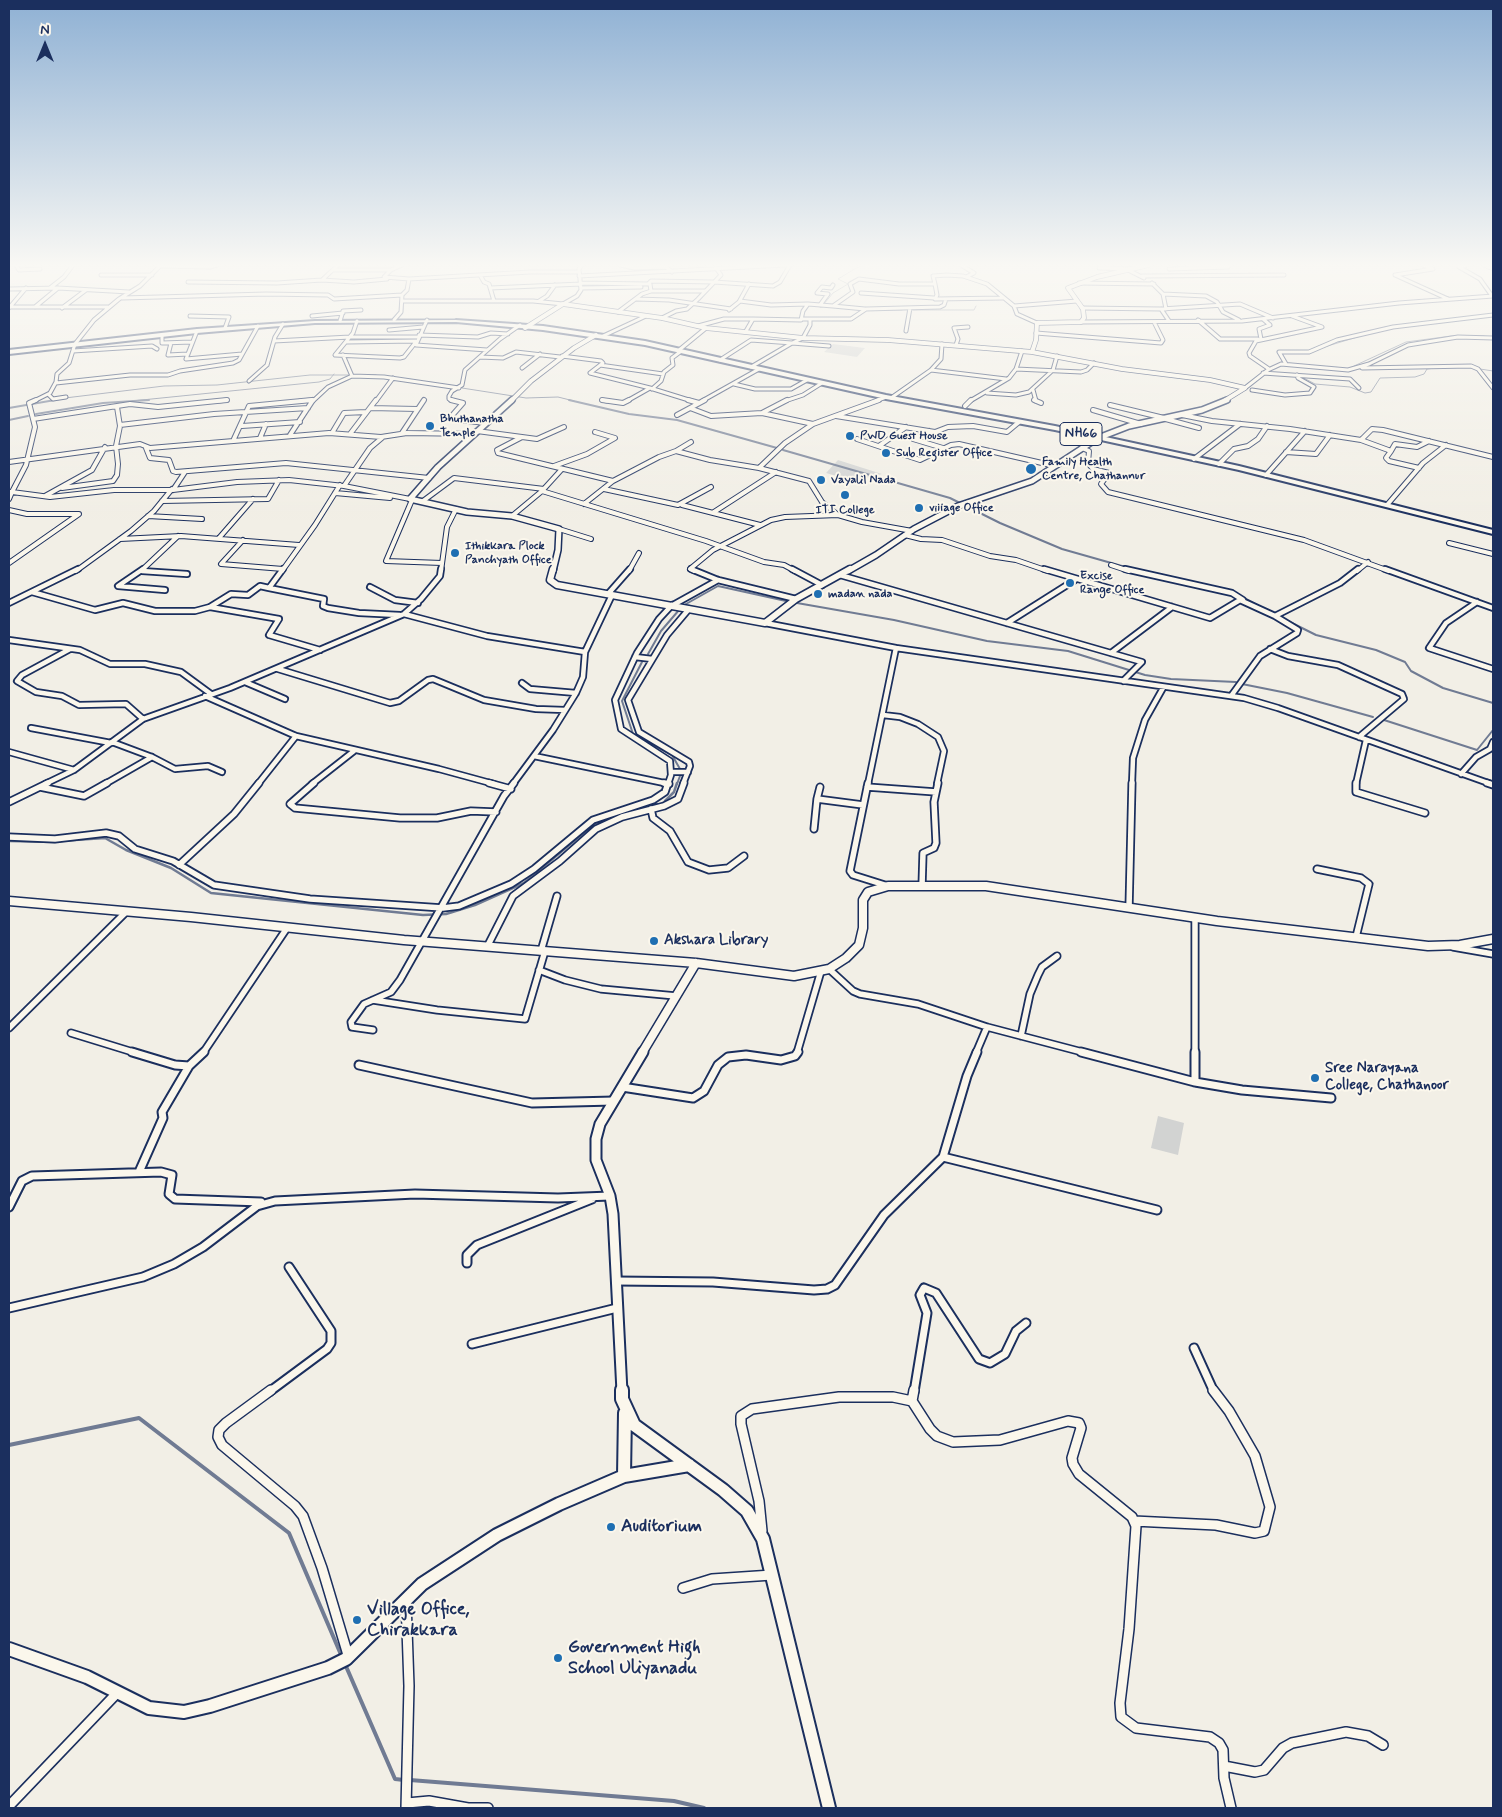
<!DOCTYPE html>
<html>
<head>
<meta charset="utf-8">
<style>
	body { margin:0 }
	#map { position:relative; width:1502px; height:1817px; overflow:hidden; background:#f2efe6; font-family:Mynerve,sans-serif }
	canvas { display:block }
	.frame { position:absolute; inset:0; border:10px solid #1b2f5e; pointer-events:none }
	.north { position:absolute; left:20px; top:20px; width:50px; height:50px; -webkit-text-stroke:4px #fbf7ec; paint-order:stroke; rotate:0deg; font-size:14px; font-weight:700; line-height:20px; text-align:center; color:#1b2f5e }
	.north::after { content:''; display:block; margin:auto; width:18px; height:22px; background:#1b2f5e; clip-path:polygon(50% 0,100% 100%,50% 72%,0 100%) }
</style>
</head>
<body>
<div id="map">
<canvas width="1502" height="1817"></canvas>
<div class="frame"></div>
<div class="north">N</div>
</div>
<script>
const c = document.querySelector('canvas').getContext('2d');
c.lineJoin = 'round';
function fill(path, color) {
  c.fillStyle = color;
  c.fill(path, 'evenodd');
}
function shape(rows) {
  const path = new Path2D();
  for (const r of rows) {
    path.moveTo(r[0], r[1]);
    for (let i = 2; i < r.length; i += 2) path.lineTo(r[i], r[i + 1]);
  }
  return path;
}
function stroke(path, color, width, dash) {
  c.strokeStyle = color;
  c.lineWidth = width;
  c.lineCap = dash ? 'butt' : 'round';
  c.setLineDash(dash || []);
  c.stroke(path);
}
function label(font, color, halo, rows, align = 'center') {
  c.font = font + ' Mynerve,sans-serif';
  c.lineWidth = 4;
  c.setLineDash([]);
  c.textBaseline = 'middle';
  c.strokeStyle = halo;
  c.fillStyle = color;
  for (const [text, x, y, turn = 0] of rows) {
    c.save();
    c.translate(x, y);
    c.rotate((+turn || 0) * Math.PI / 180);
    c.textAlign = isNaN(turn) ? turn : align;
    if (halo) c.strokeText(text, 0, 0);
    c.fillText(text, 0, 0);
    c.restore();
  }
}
fill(shape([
	[833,344,865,348,857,357,824,352],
	[838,460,882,474,854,481,826,473],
	[1158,1116,1184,1123,1178,1155,1151,1148]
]), '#d2d3d2');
stroke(shape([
	[1478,265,1493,271],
	[824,304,833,293,848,284,838,279,858,267,874,265],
	[882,310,902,310],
	[913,310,974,310,976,306],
	[1401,327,1437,323],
	[1321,348,1364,335],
	[1354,366,1406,342,1451,336,1484,336],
	[1480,369,1493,371],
	[1300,376,1315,384,1350,387,1365,393,1371,392,1380,378,1415,377,1424,374,1427,369,1435,368],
	[462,388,526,398,558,397,574,401],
	[65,398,164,386,217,385,310,375,376,375],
	[51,401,55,400],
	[132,401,319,382,330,379,334,374]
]), '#707b93', 1);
stroke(shape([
	[569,400,629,414,677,420,777,448],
	[9,408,55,400],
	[36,414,103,403,149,400],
	[9,420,28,416],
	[783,450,950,498,1000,523,1062,549,1129,568],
	[1231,591,1257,605],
	[797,603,894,620,987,641,1068,651,1145,675,1171,679,1236,682],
	[686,604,718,586,786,601],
	[1282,618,1316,635,1376,650,1405,662,1411,671,1443,688,1493,703],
	[648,654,661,631,679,610],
	[642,662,622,701,633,734,672,755,680,769],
	[1242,684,1287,693,1373,717],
	[1384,720,1477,750,1493,730],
	[677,784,680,776]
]), '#707b93', 2);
stroke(shape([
	[665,801,674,792,677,783],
	[630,812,657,804],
	[9,841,55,842],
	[60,841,105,838,126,850,171,868,211,893,423,915,446,914,475,905,524,883,593,825,620,815]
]), '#707b93', 2.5);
stroke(shape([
	[9,1445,139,1418,289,1533,342,1657],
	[345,1664,395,1779,404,1780],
	[410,1780,674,1801,704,1808]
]), '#707b93', 4);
const streetFar5 = shape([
	[16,265,19,270,40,269],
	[402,265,391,270,384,277,409,279,530,272,579,272],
	[620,265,634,268,666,267,672,272],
	[961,265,974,273,966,277],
	[1423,265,1433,269,1395,275,1448,299],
	[161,266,210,267,217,265],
	[1465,266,1459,267,1480,279,1492,296],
	[1099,268,1132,269],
	[1169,269,1228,267],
	[333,270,391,270],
	[1128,270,1144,278],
	[101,275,152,275],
	[480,275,484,282,489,284,494,301],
	[579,276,785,265],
	[1142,276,1284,275],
	[322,280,338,265],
	[188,282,277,283,322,280,354,282,387,279],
	[580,283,650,284,651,291,642,294,618,312],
	[1079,283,1154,284],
	[1152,283,1163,294,1166,309],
	[648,284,651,281,714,282,773,286,780,282,790,265],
	[935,284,937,295,935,299,1003,298],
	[50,288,64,277,73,265],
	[490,288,581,284],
	[581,288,641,287],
	[9,289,58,288,129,292],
	[651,291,705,291],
	[861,293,934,298],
	[1163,294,1206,296,1217,302,1223,312,1239,320],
	[122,298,266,294,328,295,334,299,402,295],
	[636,299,669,300,731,309],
	[402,301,533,301,563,304,577,296,581,290,579,269,582,265],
	[539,301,547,296,555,285],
	[740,301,771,305,808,304],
	[820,305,828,294,817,293,822,287,831,288,833,285],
	[833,306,865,309],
	[1014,306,1077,301],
	[9,307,108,307],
	[35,307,58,288],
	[9,308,26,288],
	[62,308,86,290],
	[1082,308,1161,309,1240,304,1273,318],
	[1161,309,1169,321],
	[729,310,739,302,749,284],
	[190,316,229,317,225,328],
	[312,316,343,313],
	[662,318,676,311,687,309,698,299,721,275,716,268],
	[803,319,851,319,866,309,940,307,944,305,946,299],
	[394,320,401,312,402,295,407,290,409,279],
	[427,320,416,345,487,350],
	[1198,320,1220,339,1258,339],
	[340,321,343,311,361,310],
	[357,321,353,333,335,355,400,358,404,357,415,343],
	[1081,322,1242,321,1399,303,1493,296],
	[698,326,724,319,753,319],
	[389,330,423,327],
	[197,331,186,359,242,354],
	[746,331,753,319,801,320,803,311,808,304,833,306,853,292,850,284,859,279,899,284,935,284,933,276,947,275,963,276,987,284,1014,306,1017,314,1037,323],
	[906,331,910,308],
	[1036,333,1161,343,1163,340,1154,322],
	[162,335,162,343,192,342],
	[419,335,478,337,491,333,508,334],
	[603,336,646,316],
	[350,337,418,337],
	[1261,339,1259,329,1270,325,1263,319],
	[274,341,350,337],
	[347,342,416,341],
	[171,343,168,355,188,354],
	[956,345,958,339,954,328,968,327],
	[73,351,152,346,157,349],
	[678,351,706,328],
	[343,355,352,376],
	[562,356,601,361,603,363,590,373,650,388,627,401],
	[480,357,503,358,516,352,560,357],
	[720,360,751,340,792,343,803,338,810,325,810,319],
	[1286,364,1279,352,1309,352,1337,340,1393,327,1493,315],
	[600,365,663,374],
	[751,367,792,343,829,346],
	[522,368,540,354],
	[1362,368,1471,366,1478,369,1493,388],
	[1016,369,1022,351],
	[1269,369,1250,356,1249,353,1256,341,1322,327,1292,316],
	[931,370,941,359,942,344],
	[1263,373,1350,379,1359,388],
	[249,381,267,365,275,337,283,324],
	[56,383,130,375,168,375,180,371,233,363,239,360,258,326],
	[734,384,755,389,791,389,807,380],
	[650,388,692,401],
	[1245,388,1268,370,1281,364,1348,370,1369,364,1408,345,1458,337,1493,338],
	[652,389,661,381,664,372,673,365,672,358,680,352],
	[1033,390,1036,401],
	[1252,390,1285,395,1310,393,1314,387,1298,378,1297,375],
	[987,393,1016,395,1029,392,1053,370,1057,356],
	[48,394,53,399,66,397],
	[891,398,931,370,1006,379],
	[602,400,607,401],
	[34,401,50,393,56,382,57,374,69,363,75,344,94,320,119,299,140,286,161,265],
	[219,401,227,400],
	[300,401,312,400],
	[313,401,328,387,352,376,384,377,459,388],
	[376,401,393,378],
	[455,401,449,399,449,396,452,391,462,385,465,370,500,339,520,325],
	[702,401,759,369],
	[785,401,803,395,822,383],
	[876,401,886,397],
	[970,401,1009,378,1016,369,1081,372,1087,370,1094,363]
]);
const streetFar4 = shape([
	[36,400,29,403,35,427,26,465,12,492,50,497,114,490,173,490,237,482,289,480,344,486,410,499],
	[451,400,463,403,449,419,486,423],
	[602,400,623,403,629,400],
	[688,400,699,403],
	[1034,400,1041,403],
	[1110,405,1164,418],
	[965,406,971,400],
	[370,408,417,409],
	[690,408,711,416,762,413,813,424],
	[1093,410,1141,424],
	[762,413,787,400],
	[677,415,705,400],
	[1182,415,1212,421,1290,429,1361,440,1372,429,1383,430,1493,457],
	[836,416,935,432,948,427,973,426,1007,432,1019,422],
	[1162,418,1199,428],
	[33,419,130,404,158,407,227,400],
	[120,425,214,414,308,408],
	[242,426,300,422],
	[477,431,522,437,497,450,498,453,613,481,659,457,676,451,710,460,759,468,809,481,822,502,838,515,862,522,912,531],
	[929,431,913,439,943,448],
	[332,433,344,413,366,412],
	[402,433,424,400],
	[350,434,376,400],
	[290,435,313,400],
	[522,437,537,439,564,427],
	[260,438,266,424],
	[857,439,920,460,951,445,959,444,1055,466],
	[1361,440,1391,451,1386,458,1389,461,1419,468],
	[233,441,249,406,312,400],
	[879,446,906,427],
	[146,448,150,458,169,460,173,471,176,472,286,463,429,478],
	[1082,448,1089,451,1088,463,1093,469,1109,473,1101,484,1108,492,1304,540,1389,571],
	[676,451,691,442],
	[1391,451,1395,444,1417,447,1429,441],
	[1286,452,1316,454,1330,435],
	[1194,459,1240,424],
	[9,462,140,444,150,448,329,433,381,437,407,433,472,434],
	[1219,464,1234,449,1248,446,1258,439,1267,426],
	[554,466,587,454,615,438,595,432],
	[759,468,785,443,813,424,879,400],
	[1266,475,1305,431],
	[344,486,370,448,383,437],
	[62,488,113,481,117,475,118,464,116,446,120,426,117,407],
	[604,489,678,505,711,487],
	[173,490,185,472],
	[542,491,706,541,764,562,784,565,795,571],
	[9,492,12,492,9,499],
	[335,493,390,498],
	[45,496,92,470,105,447],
	[412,500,386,561,442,563],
	[162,501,268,499,279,480],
	[423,501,454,478,544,489],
	[584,504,613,481],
	[682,505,760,525],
	[1387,505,1423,463,1446,445],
	[9,510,27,514,79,514,9,563],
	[714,512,776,472],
	[148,516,202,519],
	[512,516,542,491,562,469],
	[559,529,591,539],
	[905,535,921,539,942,540,990,556,1016,560,1048,571],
	[219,538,253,499],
	[120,539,181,536,299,545],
	[243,540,221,564,283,569],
	[1449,543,1493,554],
	[1111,565,1129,571],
	[76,571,131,531,154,511,172,489],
	[141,571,178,536],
	[282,571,315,525,340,485],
	[441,571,447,527,456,509],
	[629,571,639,553],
	[694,571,690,569,713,550,771,520,785,517,838,515],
	[1357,571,1368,562]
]);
const streetFar3 = shape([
	[143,569,118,586,165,590],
	[283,569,269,588,324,599,323,606,328,608,359,613,400,615],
	[691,569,718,580,796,599],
	[792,569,822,585],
	[1044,569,1210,618,1240,600,1275,616,1340,583,1358,569],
	[1125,569,1232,593,1243,600],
	[1385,569,1493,608],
	[142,571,187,574],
	[840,575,1142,662,1123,681],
	[370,587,395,600,418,603],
	[32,592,95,610,123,603,155,611,195,611,210,607,231,594,248,595,260,586,269,588],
	[608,594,630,569],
	[1477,602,1446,623,1429,648,1493,669],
	[9,603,78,569],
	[673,605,718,580],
	[210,607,279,619,269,635,320,650],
	[404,614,487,636,585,652],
	[765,623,896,648,1244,698,1278,708,1491,784],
	[1007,623,1075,580],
	[9,640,80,650,110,664,145,664,181,672,211,694],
	[70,649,22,675,17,681,36,692,62,696,79,705,126,704,143,719],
	[1270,649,1288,656,1338,665,1402,694,1404,699,1359,737],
	[1111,653,1172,607],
	[635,657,652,659],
	[278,669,390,703,399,701,428,680,433,679,484,700,536,709,565,710],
	[245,682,285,699],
	[522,683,530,689,576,693],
	[205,696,296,736,439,769,494,784],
	[1231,696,1260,656,1297,633,1298,630,1275,616],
	[883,715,900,717,918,724,938,737,944,751,937,784],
	[31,728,111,743],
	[112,742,152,757,175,769,208,766,222,772],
	[9,752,74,770],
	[534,756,669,784],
	[672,772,688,772],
	[1461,774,1476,757,1490,749,1493,742],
	[45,784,74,770,143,719,230,688,404,614,421,599,440,576,441,569],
	[105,784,152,757],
	[258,784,296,736],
	[312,784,354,751],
	[513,784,553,730,576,693,583,677,585,652,612,595],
	[668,784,671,775,670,761,621,729,615,700,637,653,659,619,672,605],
	[683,784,690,766,689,762,639,732,628,700,667,635,689,609],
	[868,784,896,648],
	[1132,784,1133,758,1145,720,1163,688],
	[1356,784,1366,740]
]);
const streetFar2 = shape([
	[314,783,290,804,295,808,400,818,437,818,471,811,496,812],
	[489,783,511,789],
	[664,783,669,784],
	[868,783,850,871,853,875,888,886],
	[1356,783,1356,792,1425,813],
	[1487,783,1493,785],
	[40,787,84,796,107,783],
	[867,787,936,792],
	[817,799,820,787],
	[9,802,48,783],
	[651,809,653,818,670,831,688,862,709,870,728,868,744,856],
	[814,829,817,799,863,805],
	[9,837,55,839,106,833,119,836,135,849,173,861,214,885,310,899,443,908,459,906,511,884,534,869,593,820,653,800,665,792,668,783],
	[179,865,234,814,259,783],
	[1317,869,1361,878,1369,884,1356,937],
	[922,886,923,853,934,848,936,843,934,802,938,783],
	[1129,908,1132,783],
	[1195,918,1195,1053],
	[487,947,513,896,560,861,596,829,622,817,664,806,678,799,684,783],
	[1453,947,1493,954],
	[541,951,557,896],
	[829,969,853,991,860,994,918,1004,987,1027,1086,1053],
	[539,970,565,980,601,989,676,996],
	[373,1000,437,1010,525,1019,545,951],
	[9,1028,126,912],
	[373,1030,352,1027,351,1022,364,1004,391,992,400,980,504,796,514,783],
	[71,1033,136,1053],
	[1021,1036,1030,994,1038,975,1042,967,1057,956],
	[203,1053,287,928],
	[797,1053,821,971],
	[976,1053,987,1027]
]);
const streetFar1 = shape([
	[132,1052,175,1065,189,1066,204,1052],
	[1081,1052,1195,1082,1242,1090,1331,1098],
	[1195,1052,1195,1082],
	[359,1065,532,1103,614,1101],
	[622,1087,693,1098,704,1091,718,1065,728,1057,746,1055,781,1060,795,1056,798,1052],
	[943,1157,1157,1210],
	[139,1172,163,1118,162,1112,189,1066],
	[9,1207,22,1181,32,1176,161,1172,172,1175,169,1194,175,1199,261,1202],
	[467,1263,467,1255,477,1245,592,1199],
	[616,1281,713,1282,814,1290,827,1289,835,1285,884,1215,943,1157,967,1076,977,1052],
	[9,1308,143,1277,174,1264,203,1247,257,1206,275,1201,415,1194,558,1198,610,1196],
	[472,1344,617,1308],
	[1194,1348,1214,1392],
	[269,1392,327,1349,331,1343,331,1331,289,1267],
	[914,1392,927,1313,920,1295,924,1288,936,1293,979,1359,990,1363,1005,1354,1016,1331,1026,1323]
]);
const street = shape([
	[271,1390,226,1423,219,1430,218,1437,222,1445,295,1506,303,1516,322,1568,348,1655],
	[912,1401,914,1390],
	[1134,1521,1216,1525,1255,1533,1264,1531,1270,1507,1255,1456,1229,1411,1213,1390],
	[762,1531,759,1501,741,1424,741,1416,752,1409,839,1397,893,1397,912,1401,930,1429,937,1436,953,1442,1000,1440,1068,1421,1079,1423,1081,1428,1072,1458,1073,1464,1079,1474,1132,1517,1136,1526,1129,1629,1120,1703,1121,1717,1136,1728,1210,1737,1219,1743,1223,1750,1224,1778,1231,1808],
	[683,1588,712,1579,772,1575],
	[406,1600,409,1686,406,1808],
	[1224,1766,1255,1772,1264,1770,1283,1748,1292,1743,1346,1732,1368,1736,1383,1745],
	[407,1803,429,1801,468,1808,488,1808],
	[9,1806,118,1692]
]);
const secondaryFar5 = shape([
	[525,328,563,304,662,318,706,328,803,338,888,340,1032,352,1036,340,1037,323,1081,322,1084,318,1083,309,1068,288,1097,277,1149,265],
	[1032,352,1122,369,1210,380,1245,388,1224,401],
	[511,401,531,381,574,348,596,335]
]);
const secondaryFar4 = shape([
	[512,400,438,467,410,499,467,512,512,516,559,529,558,550,553,571],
	[848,571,876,555,914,529,958,506,1032,481,1098,438,1129,426,1202,410,1227,400]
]);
const secondaryFar3 = shape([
	[553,569,550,580,557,585,765,623,796,599,850,569]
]);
const secondaryFar2 = shape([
	[9,901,191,917,404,940,696,963,794,976,829,969,846,958,859,945,863,928,863,900,868,892,888,886,986,886,1217,921,1428,946,1460,945,1493,939],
	[642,1053,696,963]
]);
const secondaryFar1 = shape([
	[622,1392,613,1214,610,1196,596,1160,596,1139,600,1124,643,1052]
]);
const secondary = shape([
	[622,1390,622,1399,634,1425,723,1490,747,1511,763,1539,829,1808],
	[624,1476,625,1413],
	[9,1649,87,1677,149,1708,184,1712,210,1706,328,1668,346,1659,422,1584,497,1535,559,1504,624,1476,689,1465]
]);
const highway = shape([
	[456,320,543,326,645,341,886,395,1055,426,1239,466,1493,530,1493,534,1239,470,1055,430,886,399,645,345,543,330,456,322,315,323,197,333,9,354,9,350,197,329,315,321,456,320]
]);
stroke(streetFar5, '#1b2f5e', 5);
stroke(streetFar4, '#1b2f5e', 6);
stroke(streetFar3, '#1b2f5e', 8);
stroke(streetFar2, '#1b2f5e', 9);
stroke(streetFar1, '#1b2f5e', 11);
stroke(street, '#1b2f5e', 12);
stroke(secondaryFar5, '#1b2f5e', 5.5);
stroke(secondaryFar4, '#1b2f5e', 8);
stroke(secondaryFar3, '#1b2f5e', 9);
stroke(secondaryFar2, '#1b2f5e', 11);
stroke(secondaryFar1, '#1b2f5e', 13);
stroke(secondary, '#1b2f5e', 16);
stroke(highway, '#1b2f5e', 4);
stroke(streetFar5, '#fbf7ec', 3);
stroke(streetFar4, '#fbf7ec', 4);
stroke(streetFar3, '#fbf7ec', 4.5);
stroke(streetFar2, '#fbf7ec', 5.5);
stroke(streetFar1, '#fbf7ec', 7);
stroke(street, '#fbf7ec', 9);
stroke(secondaryFar5, '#fbf7ec', 4);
stroke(secondaryFar4, '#fbf7ec', 5);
stroke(secondaryFar3, '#fbf7ec', 6);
stroke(secondaryFar2, '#fbf7ec', 8);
stroke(secondaryFar1, '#fbf7ec', 9);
stroke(secondary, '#fbf7ec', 12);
fill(highway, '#fbf7ec');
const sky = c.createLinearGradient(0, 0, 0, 520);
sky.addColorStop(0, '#8fb1d4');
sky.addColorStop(0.51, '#f9f8f4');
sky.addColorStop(1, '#f9f8f400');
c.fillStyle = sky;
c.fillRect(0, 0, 1502, 520);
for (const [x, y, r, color] of [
	[430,426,5,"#1f6fb2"],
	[850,436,5,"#1f6fb2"],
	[886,453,5,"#1f6fb2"],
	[1031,469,6,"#1f6fb2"],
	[821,480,5,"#1f6fb2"],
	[845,495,5,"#1f6fb2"],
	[919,508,5,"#1f6fb2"],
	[455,553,5,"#1f6fb2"],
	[1070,583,5,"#1f6fb2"],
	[818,594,5,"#1f6fb2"],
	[654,941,5,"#1f6fb2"],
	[1315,1078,5,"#1f6fb2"],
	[611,1527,5,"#1f6fb2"],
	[357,1620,5,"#1f6fb2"],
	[558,1658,5,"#1f6fb2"]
]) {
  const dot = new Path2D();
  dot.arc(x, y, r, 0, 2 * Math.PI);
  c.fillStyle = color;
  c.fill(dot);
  stroke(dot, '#fbf7ec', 2);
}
label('bold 12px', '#1b2f5e', '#fbf7ec', [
	["Bhuthanatha",440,419],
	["Temple",440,433],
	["PWD Guest House",860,436],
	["Sub Register Office",896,453],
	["Family Health",1042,462],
	["Centre, Chathannur",1042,476],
	["Vayalil Nada",831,480],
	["viiiage Office",929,508],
	["ITI College",845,510,"center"],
	["Ithikkara Plock",465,546],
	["Panchyath Office",465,560],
	["Excise",1080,576],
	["Range Office",1080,590],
	["madan nada",828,594]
], 'left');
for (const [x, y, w] of [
	[1081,434,42]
]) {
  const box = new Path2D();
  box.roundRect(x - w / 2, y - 11.5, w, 23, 4);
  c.fillStyle = '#fbf7ec';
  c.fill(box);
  stroke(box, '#1b2f5e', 1);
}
label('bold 14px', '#1b2f5e', null, [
	["NH66",1081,434]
]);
label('bold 15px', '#1b2f5e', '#fbf7ec', [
	["Akshara Library",664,941],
	["Sree Narayana",1325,1069],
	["College, Chathanoor",1325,1086]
], 'left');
label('bold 18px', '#1b2f5e', '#fbf7ec', [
	["Auditorium",621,1527],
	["Village Office,",367,1610],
	["Chirakkara",367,1631],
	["Government High",568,1648],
	["School Uliyanadu",568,1669]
], 'left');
</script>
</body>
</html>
